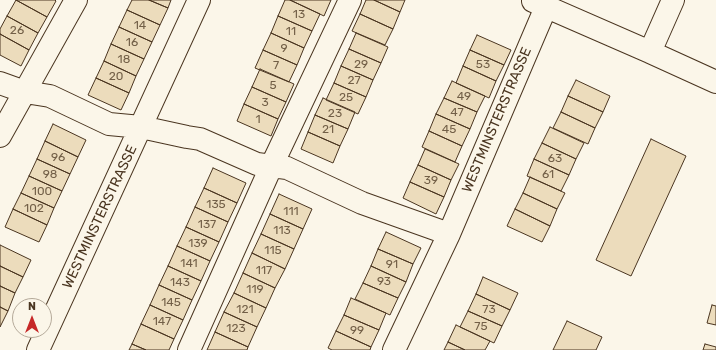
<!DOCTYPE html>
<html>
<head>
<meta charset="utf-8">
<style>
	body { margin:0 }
	#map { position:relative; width:716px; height:350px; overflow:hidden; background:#fbf6e9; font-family:Rubik,sans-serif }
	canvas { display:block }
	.north { position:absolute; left:12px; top:298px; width:40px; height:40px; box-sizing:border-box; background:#fbf6e9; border:1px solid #b4a999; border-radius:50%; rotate:0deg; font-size:11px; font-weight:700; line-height:16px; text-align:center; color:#4a3520 }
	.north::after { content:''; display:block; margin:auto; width:14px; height:18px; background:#c62828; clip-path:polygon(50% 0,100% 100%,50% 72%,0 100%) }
</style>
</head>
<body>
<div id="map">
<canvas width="716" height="350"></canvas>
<div class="north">N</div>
</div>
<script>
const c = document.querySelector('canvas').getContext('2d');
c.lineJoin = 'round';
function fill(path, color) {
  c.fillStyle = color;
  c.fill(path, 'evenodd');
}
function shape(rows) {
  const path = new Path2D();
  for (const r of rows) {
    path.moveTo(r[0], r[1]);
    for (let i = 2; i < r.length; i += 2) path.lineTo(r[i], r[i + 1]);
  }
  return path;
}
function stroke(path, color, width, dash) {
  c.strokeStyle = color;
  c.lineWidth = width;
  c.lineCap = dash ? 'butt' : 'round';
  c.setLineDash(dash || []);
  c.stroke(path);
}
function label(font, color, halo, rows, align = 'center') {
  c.font = font + ' Rubik,sans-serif';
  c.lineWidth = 3;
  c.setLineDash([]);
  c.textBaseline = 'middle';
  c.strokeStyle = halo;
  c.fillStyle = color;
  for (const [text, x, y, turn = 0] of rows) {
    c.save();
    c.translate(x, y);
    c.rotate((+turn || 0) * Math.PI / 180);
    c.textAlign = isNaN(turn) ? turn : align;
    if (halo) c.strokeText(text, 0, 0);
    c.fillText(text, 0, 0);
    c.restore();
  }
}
const building = shape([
	[16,0,55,0,56,1,47,17,16,0],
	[16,0,47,17,38,33,7,16,16,0],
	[132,0,149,0,168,8,160,25,127,10,132,0],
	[149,0,171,0,168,8,149,0],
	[285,0,290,0,320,14,312,31,278,16,285,0],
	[290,0,331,0,324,16,290,0],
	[366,0,374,0,400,12,393,29,360,14,366,0],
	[374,0,405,0,400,12,374,0],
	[127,10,160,25,152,42,119,27,127,10],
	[360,14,393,29,385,45,352,31,360,14],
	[7,16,38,33,29,50,0,34,0,29,7,16],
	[278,16,312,31,304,48,271,33,278,16],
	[119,27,152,42,144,59,111,44,119,27],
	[271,33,304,48,297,65,263,50,271,33],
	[356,33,388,47,381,63,349,49,356,33],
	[0,34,29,50,21,66,0,55,0,34],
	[477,35,511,50,504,65,470,50,477,35],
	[111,44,144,59,136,76,104,61,111,44],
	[349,49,381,63,373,80,341,66,349,49],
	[263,50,297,65,289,82,255,68,263,50],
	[470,50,504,65,496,81,463,66,470,50],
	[104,61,136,76,129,93,96,78,104,61],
	[341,66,373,80,366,97,334,83,341,66],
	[463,66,496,81,489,98,456,83,463,66],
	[260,69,294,84,286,102,252,87,260,69],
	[96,78,129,93,121,110,88,95,96,78],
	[576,80,610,96,603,112,568,96,576,80],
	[452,81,485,96,477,112,444,98,452,81],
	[334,83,366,97,358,114,326,100,334,83],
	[252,87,286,102,278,119,244,104,252,87],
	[568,96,603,112,595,128,561,112,568,96],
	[323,98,355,112,348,129,315,115,323,98],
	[444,98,477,112,470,129,436,114,444,98],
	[244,104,278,119,271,136,237,121,244,104],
	[561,112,595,128,588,144,553,128,561,112],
	[436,114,470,129,462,146,429,131,436,114],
	[315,115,348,129,340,146,308,132,315,115],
	[53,124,86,140,78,157,45,141,53,124],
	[550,127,584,143,576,159,542,143,550,127],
	[429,131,462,146,455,162,422,147,429,131],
	[308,132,340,146,333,163,301,149,308,132],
	[651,139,686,156,631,276,596,260,651,139],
	[45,141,78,157,70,174,37,159,45,141],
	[542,143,576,159,569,175,534,159,542,143],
	[425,149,459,164,451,180,418,165,425,149],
	[37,159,70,174,62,191,29,176,37,159],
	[534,159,569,175,561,191,527,176,534,159],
	[418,165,451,180,444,197,410,182,418,165],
	[213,168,246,183,237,203,204,188,213,168],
	[29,176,62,191,54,208,21,193,29,176],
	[530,177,565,193,557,209,523,193,530,177],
	[410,182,444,197,436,214,403,198,410,182],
	[204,188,237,203,228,222,195,207,204,188],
	[21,193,54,208,47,225,13,209,21,193],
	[523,193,557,209,550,226,515,209,523,193],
	[279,194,312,209,303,229,270,214,279,194],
	[195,207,228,222,219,242,186,227,195,207],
	[13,209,47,225,39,242,5,227,13,209],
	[515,209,550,226,542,242,507,226,515,209],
	[270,214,303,229,294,249,261,234,270,214],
	[186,227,219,242,210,261,177,246,186,227],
	[386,232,421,248,413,264,378,249,386,232],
	[261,234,294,249,285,269,252,253,261,234],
	[0,245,31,260,23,277,0,266,0,245],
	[177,246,210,261,201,281,168,266,177,246],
	[378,249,413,264,406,282,371,266,378,249],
	[252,253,285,269,275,288,243,273,252,253],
	[0,266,23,277,15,293,0,286,0,266],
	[168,266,201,281,192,300,159,285,168,266],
	[371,266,406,282,398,298,363,283,371,266],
	[243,273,275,288,266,308,234,293,243,273],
	[483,277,518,293,510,310,476,294,483,277],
	[363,283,398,298,390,315,355,299,363,283],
	[159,285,192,300,183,320,150,305,159,285],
	[0,286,15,293,8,311,0,307,0,286],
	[234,293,266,308,257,327,224,312,234,293],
	[476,294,510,310,502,326,468,311,476,294],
	[351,298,386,313,379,330,344,315,351,298],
	[150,305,183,320,174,339,141,324,150,305],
	[712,305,716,306,716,325,707,323,712,305],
	[0,307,8,311,0,327,0,307],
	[468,311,502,326,494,343,460,327,468,311],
	[224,312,257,327,248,347,215,332,224,312],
	[344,315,379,330,371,347,336,331,344,315],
	[567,321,602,337,596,350,553,350,567,321],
	[141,324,174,339,169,350,146,350,132,344,141,324],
	[456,325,490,341,485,350,465,350,448,342,456,325],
	[336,331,371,347,370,350,332,350,328,348,336,331],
	[215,332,248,347,247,350,207,350,215,332],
	[448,342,465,350,444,350,448,342],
	[132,344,146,350,129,350,132,344],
	[705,344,716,347,716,350,703,350,705,344]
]);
fill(building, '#ecdcbc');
stroke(building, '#4a3520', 1);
const minor = shape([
	[533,1,650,52,673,0],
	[650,52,716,82],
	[0,83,25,92,50,96,109,124,141,127,187,137,200,139,257,164,287,168,362,203,449,234],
	[0,136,76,0],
	[38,350,199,0],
	[189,350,271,167,350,0],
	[394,350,449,234,546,7]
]);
stroke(minor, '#4a3520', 24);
stroke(minor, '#fbf6e9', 22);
label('12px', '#725f47', null, [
	["13",299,15],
	["14",140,26],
	["26",17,31],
	["11",291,32],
	["16",132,43],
	["9",284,49],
	["18",124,60],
	["29",361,65],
	["53",483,65],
	["7",276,66],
	["20",116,77],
	["27",354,81],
	["5",273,86],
	["49",464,97],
	["25",346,98],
	["3",265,103],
	["47",457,113],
	["23",335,114],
	["1",258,120],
	["21",328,130],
	["45",449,130],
	["96",58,158],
	["63",555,159],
	["98",50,175],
	["61",548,175],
	["39",431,181],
	["100",42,192],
	["135",216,205],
	["102",34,209],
	["111",291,212],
	["137",207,225],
	["113",282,231],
	["139",198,244],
	["115",273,251],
	["141",189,264],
	["91",392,265],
	["117",264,271],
	["93",384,282],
	["143",180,283],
	["119",255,290],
	["145",171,303],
	["121",245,310],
	["73",489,310],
	["147",162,322],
	["75",481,327],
	["123",236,329],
	["99",357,331]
]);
label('14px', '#4a3520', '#fbf6e9', [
	["WESTMINSTERSTRASSE",497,120,-67],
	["WESTMINSTERSTRASSE",100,217,-65]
]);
</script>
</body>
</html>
